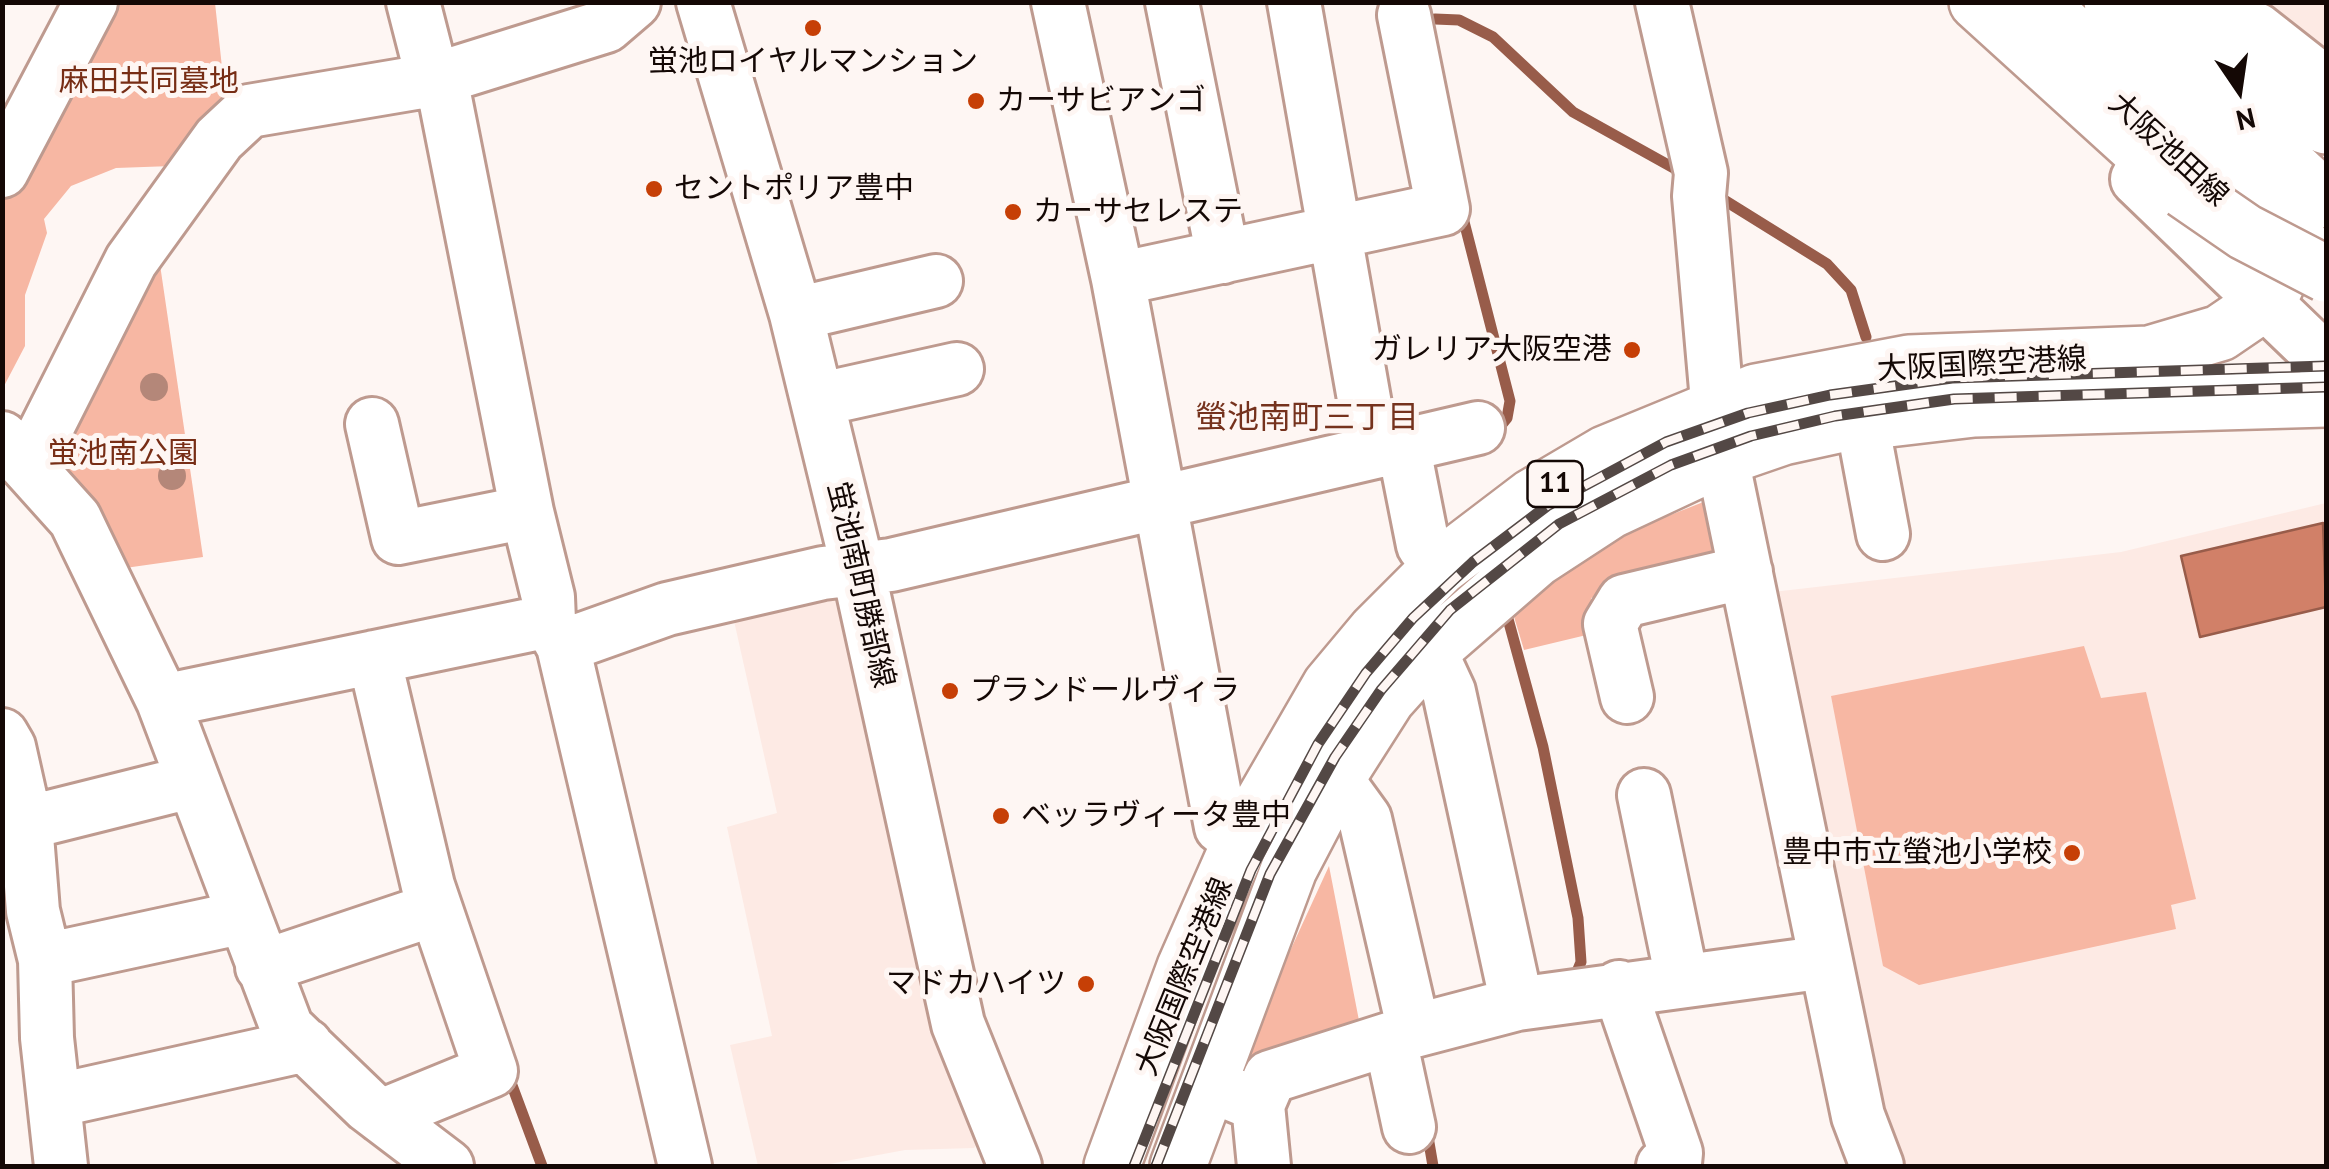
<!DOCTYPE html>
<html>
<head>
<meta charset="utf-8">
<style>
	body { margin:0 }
	#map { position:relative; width:2329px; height:1169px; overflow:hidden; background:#fef6f3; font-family:"PT Sans",sans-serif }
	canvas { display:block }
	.frame { position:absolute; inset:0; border:5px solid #140805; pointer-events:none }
	.north { position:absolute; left:2189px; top:40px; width:100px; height:100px; -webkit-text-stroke:8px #fef6f3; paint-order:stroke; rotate:167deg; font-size:28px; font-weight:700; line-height:40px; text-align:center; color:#140805 }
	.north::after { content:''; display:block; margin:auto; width:35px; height:45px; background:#140805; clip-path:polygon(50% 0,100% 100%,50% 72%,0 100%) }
</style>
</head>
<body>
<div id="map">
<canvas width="2329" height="1169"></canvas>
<div class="frame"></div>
<div class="north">N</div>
</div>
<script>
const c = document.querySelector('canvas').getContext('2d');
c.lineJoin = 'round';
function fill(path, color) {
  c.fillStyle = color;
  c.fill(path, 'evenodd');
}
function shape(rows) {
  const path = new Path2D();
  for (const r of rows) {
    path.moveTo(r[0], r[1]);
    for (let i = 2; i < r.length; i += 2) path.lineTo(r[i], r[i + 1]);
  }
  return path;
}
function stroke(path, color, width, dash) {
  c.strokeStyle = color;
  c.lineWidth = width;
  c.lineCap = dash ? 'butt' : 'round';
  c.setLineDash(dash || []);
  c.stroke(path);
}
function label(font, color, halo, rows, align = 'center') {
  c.font = font + ' "PT Sans","Noto Sans JP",sans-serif';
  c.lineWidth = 10;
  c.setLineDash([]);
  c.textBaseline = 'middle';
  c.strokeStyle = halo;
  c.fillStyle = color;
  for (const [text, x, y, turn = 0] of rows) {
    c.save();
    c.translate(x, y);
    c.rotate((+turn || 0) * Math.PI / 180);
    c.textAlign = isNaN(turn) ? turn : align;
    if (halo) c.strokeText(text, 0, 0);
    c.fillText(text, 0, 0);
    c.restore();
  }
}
fill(shape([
	[2244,3,2326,3,2326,81],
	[2326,503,2326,1166,1891,1166,1764,593,2121,552],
	[839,590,982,1139,974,1148,905,1150,819,1166,758,1166,730,1045,772,1036,727,827,777,813,730,603]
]), '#fdeae4');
fill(shape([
	[105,3,215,3,227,113,172,166,116,168,71,186,44,219,47,233,25,295,25,346,3,388,3,200,91,39],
	[158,251,203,557,118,569,47,458],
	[1716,497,1732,562,1591,598,1599,632,1524,650,1512,610,1574,566,1640,527],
	[2084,646,2101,698,2146,692,2196,899,2171,905,2176,929,1919,985,1883,966,1831,696],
	[1329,866,1362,1036,1235,1071]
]), '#f7b7a3');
const water = shape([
	[2323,523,2326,607,2200,637,2181,556,2323,523]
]);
fill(water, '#d18068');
stroke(water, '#985c4a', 2.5);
stroke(shape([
	[1435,19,1459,20,1493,37,1573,112,1679,171],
	[1716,195,1827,264,1851,290,1866,337],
	[1461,210,1510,401,1507,418,1493,435],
	[1508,619,1543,747,1578,918,1581,962,1576,974],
	[507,1072,542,1166],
	[1427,1131,1433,1166]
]), '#985c4a', 11);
const minor = shape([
	[413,2,433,80],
	[703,2,796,314,858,569,958,1024,1015,1166],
	[1058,2,1118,279,1221,827,1241,840],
	[1172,2,1223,257],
	[1294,2,1373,450],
	[1662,2,1701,173,1699,196,1722,458,1858,1116,1877,1166],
	[2206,10,2256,29,2326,84],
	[441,78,527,512,548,597,549,621,563,646,685,1166],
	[2,171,91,2],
	[2137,179,2326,361],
	[1118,279,1443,209,1404,15],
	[796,314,936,281],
	[817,400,957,369],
	[1862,422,1883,534],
	[372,424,398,538,527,512],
	[2,438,75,519,86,542,163,701,287,1028,368,1106,447,1166],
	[1403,444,1423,545,1440,567],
	[28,465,131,261,219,139,249,111,433,80,606,26,634,2],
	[563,646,667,609,823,573,891,565,1478,428],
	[1430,651,1449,692,1517,1004],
	[374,657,428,886,491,1071,381,1116],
	[1627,697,1610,624,1624,601,1746,572],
	[163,701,549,621],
	[2,735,9,747,26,823,33,911,45,960,47,1038,61,1166],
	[1336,779,1365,819,1414,1031],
	[1644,795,1682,979],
	[26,823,190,782],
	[45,960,244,917],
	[262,967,435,909],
	[1619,987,1676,1153,1675,1163,1663,1166],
	[1390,1039,1409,1127],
	[1205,1092,1224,1091,1258,1105,1270,1077,1414,1031,1517,1004,1826,962],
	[54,1101,306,1045],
	[1258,1105,1264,1166]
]);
const major = shape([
	[1112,1166,1185,967,1241,840,1330,686,1376,631,1440,567,1532,497,1605,454,1756,392,1909,363,2149,354,2220,333,2267,301,2276,285,2272,258,2250,227],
	[1178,1166,1289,869,1336,779,1387,699,1430,651,1536,559,1611,510,1722,458,1783,437,1838,425,1974,409,2326,399]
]);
const highway = shape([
	[1977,2,2184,190],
	[2038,2,2321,263],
	[2112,2,2326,200],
	[2172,2,2277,91,2326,126]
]);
stroke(minor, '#be9a8f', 58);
stroke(major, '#be9a8f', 60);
stroke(highway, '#be9a8f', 60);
stroke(minor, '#fff', 52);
stroke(major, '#fff', 55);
stroke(highway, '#fff', 55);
const rail = shape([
	[1134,1166,1251,870,1318,744,1366,673,1413,618,1473,562,1547,506,1666,442,1748,413,1830,395,1952,378,2326,366],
	[1156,1166,1270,874,1335,757,1381,690,1450,610,1559,524,1671,465,1751,436,1835,416,1954,399,2326,387]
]);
stroke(rail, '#534845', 11);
stroke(rail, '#fef6f3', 8, [22]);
const highwayBridge = shape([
	[2184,190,2245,232,2326,274]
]);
stroke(highwayBridge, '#be9a8f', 60, []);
stroke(highwayBridge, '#fff', 55);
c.fillStyle = '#b48779';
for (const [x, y] of [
	[154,387],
	[172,476]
]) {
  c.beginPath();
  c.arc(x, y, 14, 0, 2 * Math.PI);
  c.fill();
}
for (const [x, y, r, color] of [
	[813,28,10,"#c63f06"],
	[976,101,10,"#c63f06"],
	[654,189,10,"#c63f06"],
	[1013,212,10,"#c63f06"],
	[1632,350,10,"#c63f06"],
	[950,691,10,"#c63f06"],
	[1001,816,10,"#c63f06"],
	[2072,853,10,"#c63f06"],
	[1086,984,10,"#c63f06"]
]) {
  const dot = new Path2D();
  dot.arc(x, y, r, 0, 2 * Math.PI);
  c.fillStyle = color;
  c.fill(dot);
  stroke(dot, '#fef6f3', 4);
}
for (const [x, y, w] of [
	[1555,484,55]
]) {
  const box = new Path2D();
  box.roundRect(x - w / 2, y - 23, w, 46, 8);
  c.fillStyle = '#fef6f3';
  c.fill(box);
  stroke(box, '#140805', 2.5);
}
label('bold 28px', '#140805', null, [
	["11",1555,484]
]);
label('30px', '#140805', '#fef6f3', [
	["蛍池ロイヤルマンション",813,62,"center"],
	["カーサビアンゴ",996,101],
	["セントポリア豊中",674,189],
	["カーサセレステ",1033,212],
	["ガレリア大阪空港",1612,350,"right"],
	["プランドールヴィラ",970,691],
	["ベッラヴィータ豊中",1021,816],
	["豊中市立螢池小学校",2052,853,"right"],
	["マドカハイツ",1066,984,"right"]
], 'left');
label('30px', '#772d15', '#fef6f3', [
	["麻田共同墓地",149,82],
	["蛍池南公園",123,454]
]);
label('30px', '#140805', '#fef6f3', [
	["大阪池田線",2168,150,43],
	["大阪国際空港線",1982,365,-3],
	["蛍池南町勝部線",860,585,77],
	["大阪国際空港線",1185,977,-68]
]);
label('32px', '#75321d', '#fef6f3', [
	["螢池南町三丁目",1307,419]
]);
</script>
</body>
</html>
